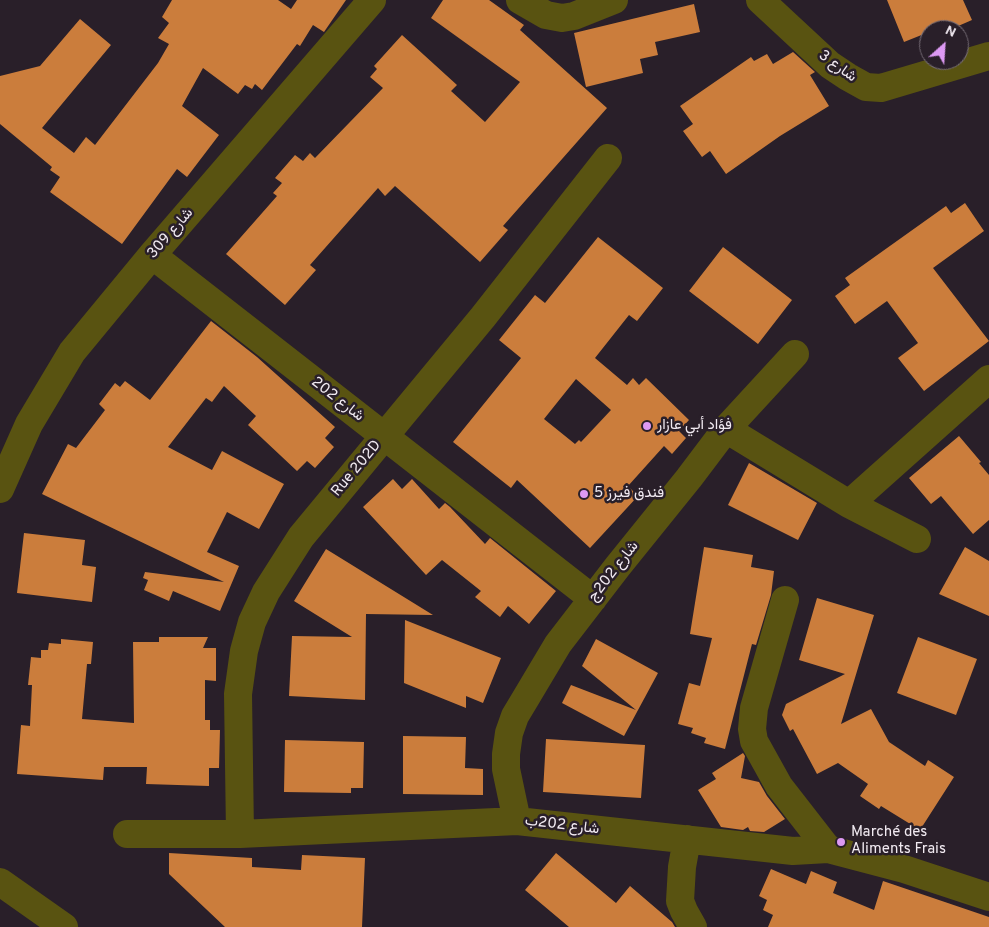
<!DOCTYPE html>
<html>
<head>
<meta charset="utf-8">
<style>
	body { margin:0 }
	#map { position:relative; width:989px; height:927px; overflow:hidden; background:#291f29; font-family:Overpass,sans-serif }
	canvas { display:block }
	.north { position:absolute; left:919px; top:20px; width:50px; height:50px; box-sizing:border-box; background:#291f29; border:1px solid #797079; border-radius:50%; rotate:26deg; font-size:14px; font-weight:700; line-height:20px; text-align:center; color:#f1eaf1 }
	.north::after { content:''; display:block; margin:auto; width:18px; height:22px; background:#dd99f3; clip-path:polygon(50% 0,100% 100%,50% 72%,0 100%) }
</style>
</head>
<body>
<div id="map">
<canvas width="989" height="927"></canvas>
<div class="north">N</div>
</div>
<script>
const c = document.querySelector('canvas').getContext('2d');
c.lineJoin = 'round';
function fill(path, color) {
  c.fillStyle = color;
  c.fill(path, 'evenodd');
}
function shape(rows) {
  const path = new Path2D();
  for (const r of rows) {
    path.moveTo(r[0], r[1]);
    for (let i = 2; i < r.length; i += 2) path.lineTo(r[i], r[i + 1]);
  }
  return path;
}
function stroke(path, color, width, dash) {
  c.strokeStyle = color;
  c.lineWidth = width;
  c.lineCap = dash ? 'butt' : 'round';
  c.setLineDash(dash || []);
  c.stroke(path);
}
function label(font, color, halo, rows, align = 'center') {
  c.font = font + ' Overpass,Vazirmatn,sans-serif';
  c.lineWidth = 5;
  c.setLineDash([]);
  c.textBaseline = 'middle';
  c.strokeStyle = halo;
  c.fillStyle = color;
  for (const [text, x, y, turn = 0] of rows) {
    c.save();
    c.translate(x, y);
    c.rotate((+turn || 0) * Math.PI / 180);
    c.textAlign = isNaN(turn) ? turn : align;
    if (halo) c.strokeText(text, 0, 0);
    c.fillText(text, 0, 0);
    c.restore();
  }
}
fill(shape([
	[172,0,278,0,291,9,297,0,346,0,324,32,313,25,300,46,297,44,262,90,255,84,252,89,245,85,238,94,203,68,182,106,219,135,187,177,177,169,122,244,50,192,60,177,50,170,52,167,0,124,0,76,40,66,80,19,111,45,42,128,74,153,86,137,95,145,158,63,169,44,158,38,169,23,162,17],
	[443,0,489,0,524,25,520,30,607,108,503,226,508,230,480,262,395,186,385,196,378,188,310,265,316,270,285,305,226,254,277,196,273,193,282,183,275,178,295,155,303,161,310,153,315,158,383,88,370,77,377,69,374,66,402,35,457,85,451,91,485,122,520,82,431,18],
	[887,0,963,0,972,20,949,30,929,30,929,32,904,42],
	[694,4,700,32,655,42,658,55,640,59,643,73,586,87,574,33],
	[793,52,815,72,810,75,829,106,780,136,726,174,710,151,702,157,683,131,693,124,680,106,751,57,754,61,767,54,773,64],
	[965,203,984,231,933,268,989,341,924,391,898,358,918,343,887,301,855,324,835,296,850,285,845,278,946,206,951,213],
	[598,237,663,288,637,321,629,315,595,358,627,385,633,378,639,385,646,378,689,420,679,431,686,438,672,454,664,446,628,486,638,496,590,548,517,480,511,488,453,442,521,358,499,340,535,295,545,303],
	[576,379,611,410,581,442,579,440,575,444,544,419],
	[723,247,792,300,758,344,689,291],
	[211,321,257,357,335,427,325,438,334,447,315,468,307,461,297,471,248,425,256,416,224,386,212,402,206,398,168,447,212,470,222,451,284,484,259,529,227,512,207,552,239,566,220,611,173,591,169,601,144,590,148,580,143,578,145,572,224,582,42,494,68,444,76,448,105,410,99,404,115,383,120,387,125,381,150,400],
	[959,436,981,462,979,463,989,475,989,520,973,534,941,496,931,504,909,478],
	[749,463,817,503,798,540,728,505],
	[393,479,402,489,412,479,439,509,445,503,450,507,485,544,490,538,556,591,529,624,508,606,500,617,475,597,481,591,442,560,426,575,363,507],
	[24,533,85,540,82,565,96,567,92,602,17,593],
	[704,547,753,555,751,567,774,571,771,595,756,645,752,644,725,749,704,743,706,738,691,733,693,728,678,724,689,683,700,686,712,638,690,634],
	[965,547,989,561,989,616,939,594],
	[326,549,433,615,366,614,365,700,289,696,292,636,352,637,294,601],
	[817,598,874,615,841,724,871,709,889,742,925,766,928,760,954,777,920,830,881,806,879,809,860,796,868,784,838,763,817,774,793,729,790,731,782,715,786,704,845,674,799,660],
	[405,620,501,658,483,703,466,696,466,708,404,683],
	[159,637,208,637,203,648,216,648,216,681,205,680,205,720,210,720,210,730,220,730,219,768,209,768,209,786,146,784,147,767,104,767,103,780,17,774,21,725,30,726,32,685,28,685,31,657,41,658,41,650,48,650,49,643,61,644,61,639,93,642,91,664,87,664,82,719,134,723,133,642,159,642],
	[918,637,977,659,956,715,897,693],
	[596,639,658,673,624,736,562,703,571,685,636,710,582,666],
	[403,736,466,737,465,768,483,769,483,795,403,794],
	[546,739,645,745,641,798,543,792],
	[285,740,364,742,363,788,351,788,351,793,284,792],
	[743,753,745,756,741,778,759,782,767,796,785,819,764,832,750,831,748,827,743,830,721,827,698,790,716,779,712,773],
	[169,853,252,858,252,867,301,870,302,855,365,858,362,927,225,927,169,874],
	[556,853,616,903,630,886,672,922,675,927,569,927,525,890],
	[771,869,806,884,811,871,837,882,833,893,874,910,883,881,989,917,989,927,768,927,773,915,763,910,767,900,759,896]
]), '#cb7d3c');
stroke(shape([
	[520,0,546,15,562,18,574,16,614,0],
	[760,0,830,65,848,77,866,87,881,88,989,56],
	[152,255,593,599],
	[726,429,849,504,917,539],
	[0,489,29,424,72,352,152,255,372,0],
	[849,504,989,379],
	[785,600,754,708,752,729,754,741,779,786,828,849],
	[517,821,506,769,506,754,509,733,515,716,527,696,558,644,618,566,689,478,726,429,795,354],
	[127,834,240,834,517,821,793,851,828,849,904,869,989,897],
	[240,834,238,694,244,651,252,622,266,592,301,537,483,317,608,158],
	[687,839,682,867,680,901,684,911,693,927],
	[0,882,64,927]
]), '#595311', 28);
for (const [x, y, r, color] of [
	[647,426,5,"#dd99f3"],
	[584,494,5,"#dd99f3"],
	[841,842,5,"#dd99f3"]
]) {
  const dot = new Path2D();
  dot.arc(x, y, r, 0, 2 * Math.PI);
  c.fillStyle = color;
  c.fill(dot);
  stroke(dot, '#291f29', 2);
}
label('15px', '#f1eaf1', '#291f29', [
	["شارع 3",837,67,36],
	["شارع 309",171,234,-49],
	["شارع 202",337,400,38],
	["Rue 202D",357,469,-50],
	["شارع 202ج",614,572,-52],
	["شارع 202ب",562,826,7]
]);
label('15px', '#f1eaf1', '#291f29', [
	["فؤاد أبي عازار",657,426],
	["فندق فيرز 5",594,494],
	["Marché des",851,833],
	["Aliments Frais",851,850]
], 'left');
</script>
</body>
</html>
